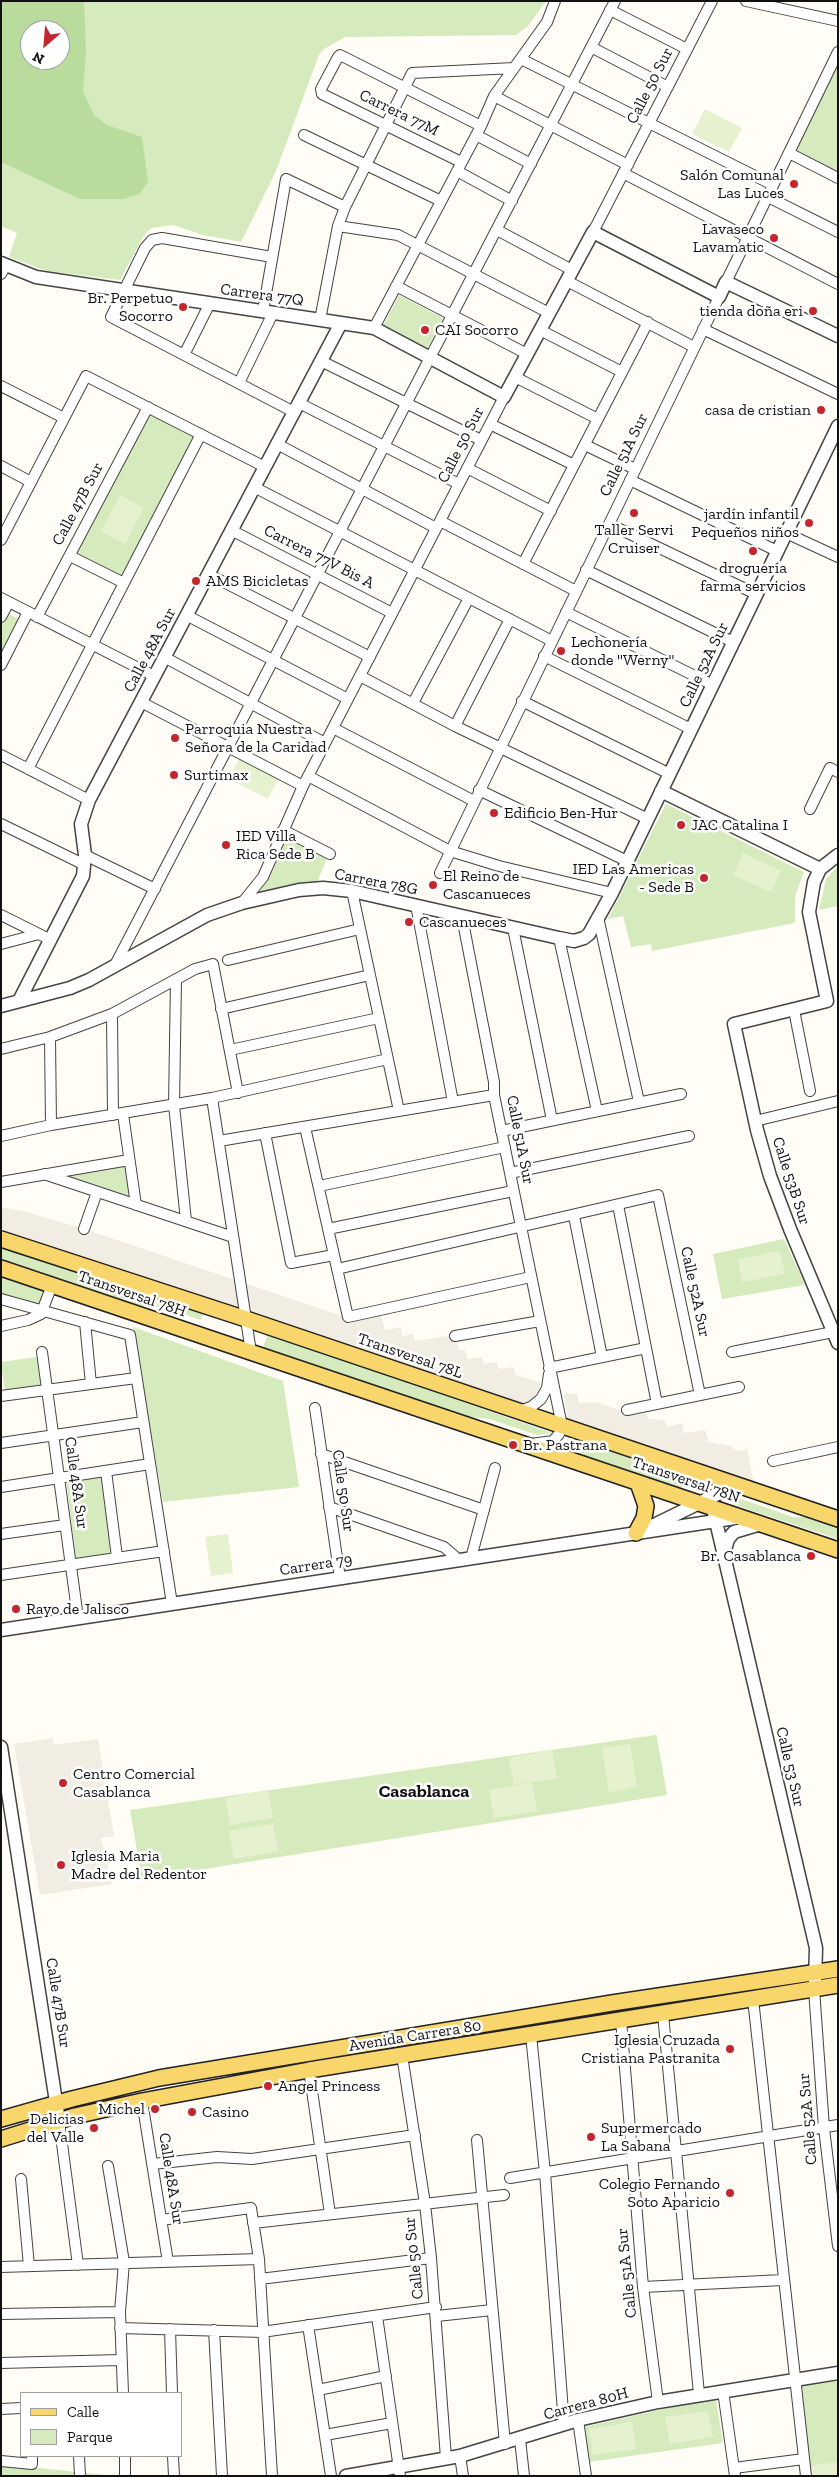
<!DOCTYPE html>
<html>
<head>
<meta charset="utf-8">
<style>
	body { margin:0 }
	#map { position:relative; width:839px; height:2477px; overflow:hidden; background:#fffdf5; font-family:"Zilla Slab",serif }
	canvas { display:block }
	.frame { position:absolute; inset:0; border:2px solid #111; pointer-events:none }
	.legend { position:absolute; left:20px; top:2392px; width:162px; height:65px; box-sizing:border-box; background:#fff; border:1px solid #a0a0a0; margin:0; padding:6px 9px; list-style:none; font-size:15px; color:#111 }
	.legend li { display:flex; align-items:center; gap:10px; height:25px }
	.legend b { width:25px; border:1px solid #a0a0a0 }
	.north { position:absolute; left:20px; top:20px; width:50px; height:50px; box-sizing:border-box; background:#fff; border:1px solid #a0a0a0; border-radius:50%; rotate:207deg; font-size:14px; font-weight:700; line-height:20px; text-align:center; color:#111 }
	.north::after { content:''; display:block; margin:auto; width:18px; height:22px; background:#c4262e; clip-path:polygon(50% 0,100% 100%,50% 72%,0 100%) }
</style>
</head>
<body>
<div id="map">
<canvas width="839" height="2477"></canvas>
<div class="frame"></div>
<ul class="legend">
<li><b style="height:6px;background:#f9d66b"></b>Calle</li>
<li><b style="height:14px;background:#d5ebbd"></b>Parque</li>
</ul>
<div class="north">N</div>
</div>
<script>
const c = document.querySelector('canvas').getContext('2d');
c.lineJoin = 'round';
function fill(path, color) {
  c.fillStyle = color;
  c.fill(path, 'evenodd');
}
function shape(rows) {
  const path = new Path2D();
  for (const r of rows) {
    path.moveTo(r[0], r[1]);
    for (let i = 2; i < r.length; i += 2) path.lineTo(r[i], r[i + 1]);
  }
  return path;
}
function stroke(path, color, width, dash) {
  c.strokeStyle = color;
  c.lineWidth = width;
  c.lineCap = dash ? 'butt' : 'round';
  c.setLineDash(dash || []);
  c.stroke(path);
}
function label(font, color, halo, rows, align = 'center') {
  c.font = font + ' "Zilla Slab",serif';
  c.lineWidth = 5;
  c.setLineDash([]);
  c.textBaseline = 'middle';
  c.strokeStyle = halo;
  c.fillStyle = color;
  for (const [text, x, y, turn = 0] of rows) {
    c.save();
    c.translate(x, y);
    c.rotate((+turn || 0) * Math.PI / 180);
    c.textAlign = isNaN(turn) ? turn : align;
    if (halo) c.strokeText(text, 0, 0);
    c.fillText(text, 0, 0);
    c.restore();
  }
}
fill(shape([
	[1,1,546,1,528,26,516,35,345,37,324,49,319,55,276,171,241,242,203,235,173,225,151,228,143,237,120,280,47,271,9,257,17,233,1,226],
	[30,30,60,30,60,60,30,60],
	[837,67,838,67,838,171,794,149],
	[399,295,443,318,427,349,383,326],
	[148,413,195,437,122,576,76,552],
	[7,613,20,620,1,658,1,624],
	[666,804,804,872,795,896,795,923,652,951,651,944,631,947,623,916,608,919],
	[286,839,327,858,317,883,257,895,270,877],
	[838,866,838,906,819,910,826,879],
	[126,1165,131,1198,59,1176],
	[784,1239,805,1285,722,1299,713,1254],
	[1,1244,204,1311,201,1320,161,1307,135,1305,23,1269,1,1261],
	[1,1275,46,1292,42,1305,1,1294],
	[133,1327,283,1381,299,1487,163,1502],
	[268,1334,552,1433,537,1435,489,1419,454,1415,263,1347],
	[37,1357,41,1387,5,1392,1,1362],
	[572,1438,688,1476,681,1488,554,1448],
	[102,1475,113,1553,76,1558,66,1479],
	[741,1499,793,1517,808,1517,838,1527,838,1539,732,1504],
	[656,1733,667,1795,142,1879,130,1810,656,1735],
	[838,2381,838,2476,810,2476,798,2386],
	[716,2400,723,2443,589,2462,584,2427,677,2406],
	[1,2464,115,2476,1,2476]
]), '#d5ebbd');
fill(shape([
	[1,1,84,1,86,52,83,92,94,115,107,125,142,137,148,182,139,194,123,199,80,199,1,162],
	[30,30,60,30,60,60,30,60]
]), '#b9dc9c');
fill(shape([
	[705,109,742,128,729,152,692,134],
	[120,495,144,508,125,544,101,531],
	[239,759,278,779,268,799,229,779],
	[743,853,781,871,771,892,733,875],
	[780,1251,785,1274,742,1282,738,1259],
	[228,1534,233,1573,211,1576,205,1537],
	[630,1744,637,1787,609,1792,602,1748],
	[552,1750,557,1778,514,1785,509,1758],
	[532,1783,537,1811,494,1818,489,1790],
	[268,1790,273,1818,230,1825,225,1798],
	[273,1824,278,1851,234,1859,229,1831],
	[708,2411,713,2437,670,2444,665,2417],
	[632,2422,636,2449,593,2455,589,2429],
	[838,2462,838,2476,810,2476,809,2466]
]), '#e6f2cf');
fill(shape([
	[1,1207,27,1212,84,1229,354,1320,381,1316,385,1330,401,1327,402,1336,413,1334,415,1341,455,1335,459,1350,465,1350,468,1359,482,1357,484,1364,497,1362,499,1369,513,1367,516,1375,541,1383,539,1393,525,1406,1,1234],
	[564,1393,577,1394,579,1403,597,1402,632,1415,646,1413,649,1419,665,1420,667,1427,682,1423,684,1433,705,1430,709,1442,731,1446,737,1451,747,1449,754,1485,568,1421],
	[53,1738,54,1745,98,1739,114,1836,101,1838,112,1884,40,1895,14,1744]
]), '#f1ede2');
const minor = shape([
	[746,1,838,21],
	[610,10,687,49],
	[591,47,668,87],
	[521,59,773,185],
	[494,96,628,165],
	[304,135,441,201],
	[476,135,531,164],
	[789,153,838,178],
	[461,162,322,94,321,89,338,57,340,55,481,126],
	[457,171,512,201],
	[623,173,838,284],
	[768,197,838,232],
	[338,226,398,235,549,313],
	[497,230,572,270],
	[593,232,712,1],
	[272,257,162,238,152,240,145,248,111,317,294,412],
	[1,274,6,265],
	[567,281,694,347],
	[726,282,838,52],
	[396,286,527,354],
	[263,311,286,179,345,207],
	[320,320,338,226,345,207,412,73,514,68],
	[374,328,481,126,494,96,547,22,555,1],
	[703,329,838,394],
	[540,330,622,372],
	[184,355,210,303],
	[321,361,481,440],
	[515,377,598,419],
	[239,383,273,313],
	[1,386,64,418],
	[299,403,459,484],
	[490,424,574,465],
	[277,444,436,528],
	[585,445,635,469],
	[1,466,31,482],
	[467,468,551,511],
	[630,480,777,551],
	[254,487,552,641],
	[440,521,576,591],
	[609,524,756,594],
	[231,530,392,613],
	[786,533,838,557],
	[1,540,86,376,265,467],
	[70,556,124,583],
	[523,564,648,322],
	[586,570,733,642],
	[208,574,370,657],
	[1,598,154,676],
	[566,612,713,685],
	[186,615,348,699],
	[1,617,9,602],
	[37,617,148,407],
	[544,656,691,729],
	[164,657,325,743],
	[1,665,28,612],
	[360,676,455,726,648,819],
	[522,701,670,774],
	[141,702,303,786],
	[413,703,469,598],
	[455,726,510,619],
	[333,728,474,801],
	[1,755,89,800],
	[28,769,201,434],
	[308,776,450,851,499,866,612,893],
	[479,790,627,861],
	[810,809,830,768,838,772],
	[1,824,85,865],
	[283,830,330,854],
	[85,855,155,889],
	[440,873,719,297],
	[352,891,399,1111],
	[242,903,263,877,303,786,504,397],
	[416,905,453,1102],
	[1,915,51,940],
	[462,917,494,1082,494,1095,562,1426,559,1434,553,1441,531,1444],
	[598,917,639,1102],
	[513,928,552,1120],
	[559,938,597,1111],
	[1,944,39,934],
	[228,960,360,929],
	[114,967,615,1],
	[176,980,174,1105,186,1221],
	[221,1009,370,975],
	[794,1010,810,1091],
	[112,1014,113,1115],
	[50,1037,51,1125],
	[1,1049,50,1037,112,1014,195,969,213,964,238,1093],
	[230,1050,379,1018],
	[212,1098,251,1352],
	[123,1114,136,1205],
	[755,1121,838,1101],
	[305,1127,348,1317,531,1277],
	[501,1131,681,1094],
	[265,1133,291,1263,334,1255],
	[1,1136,51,1125,212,1098,388,1059],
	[219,1141,494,1095],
	[510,1173,689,1136],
	[44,1174,233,1237],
	[1,1182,129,1160],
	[319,1186,505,1147],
	[618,1205,657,1404],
	[574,1216,602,1357],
	[84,1229,97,1192],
	[328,1229,513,1191],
	[337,1269,658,1195,700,1395],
	[1,1299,130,1335,172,1604],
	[85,1322,91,1384],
	[1,1326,28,1320,41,1314,52,1285],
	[455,1336,540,1321],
	[42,1352,78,1618],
	[732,1352,833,1332],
	[549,1368,646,1348],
	[1,1396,136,1378],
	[315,1408,340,1578],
	[627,1410,739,1387],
	[519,1411,531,1407,541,1399,547,1388,549,1374],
	[1,1443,143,1422],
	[321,1454,484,1510],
	[773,1461,838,1447],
	[106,1471,117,1557],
	[1,1487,150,1464],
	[329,1507,444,1547,459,1560],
	[1,1534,65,1525],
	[471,1558,495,1468],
	[1,1575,164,1551],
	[814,1989,824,2128,838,2246],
	[753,1999,806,2476],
	[663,2014,699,2394],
	[621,2020,643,2287,658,2402],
	[531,2035,545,2173,564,2425],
	[402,2055,425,2204,431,2258,446,2458],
	[309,2070,330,2214],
	[142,2101,168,2262],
	[59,2121,78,2265],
	[477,2140,505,2444],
	[153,2164,217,2157,252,2159,415,2135],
	[108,2166,124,2262,120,2312,123,2393],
	[510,2178,838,2125],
	[21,2179,29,2266],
	[161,2220,251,2208,259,2259,272,2476],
	[253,2223,504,2195],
	[1,2267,259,2259],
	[260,2279,431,2258],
	[643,2287,783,2280],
	[1,2314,120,2312],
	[377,2316,400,2476],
	[437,2316,492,2310],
	[308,2325,331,2476],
	[120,2328,262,2332,436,2307],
	[170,2329,172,2393],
	[214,2330,222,2476],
	[1,2363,121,2360],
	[318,2390,386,2376],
	[723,2391,735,2476],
	[1,2409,21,2408],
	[578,2420,586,2476],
	[325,2435,392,2423],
	[520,2439,524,2476],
	[79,2456,80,2476],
	[173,2456,174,2476],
	[460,2456,463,2476],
	[1,2461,32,2464,32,2456],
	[734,2468,804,2459],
	[125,2474,125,2456]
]);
const tertiary = shape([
	[1,263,36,277,374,328,504,397,593,232,719,297,726,282,838,336],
	[661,791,820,869],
	[838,855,820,869,814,882,809,912,827,1001,734,1024,757,1130,770,1176,790,1229,838,1343],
	[19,1001,83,876,85,855,81,824,89,800,341,323],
	[1,1006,70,988,89,980,207,915,242,903,299,890,323,888,352,891,559,938,574,941,584,938,589,934,612,893,838,426],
	[714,1513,816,1948,815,1981],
	[648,1528,736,1485],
	[724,1554,728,1539,734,1532,761,1524],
	[1,1630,742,1517],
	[1,1747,59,2121],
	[346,2476,460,2456,578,2420,658,2402,838,2373]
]);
const primary = shape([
	[1,1239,246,1319,838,1519],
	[1,1268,838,1550],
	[636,1533,644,1518,646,1506,638,1483],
	[1,2119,72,2099,159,2078,612,2003,838,1969],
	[1,2139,75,2116,142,2101,309,2070,838,1985]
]);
stroke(minor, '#444', 12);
stroke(tertiary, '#444', 15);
stroke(primary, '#222', 18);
stroke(minor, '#fff', 10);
stroke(tertiary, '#fff', 12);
stroke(primary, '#f9d66b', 15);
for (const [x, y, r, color] of [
	[794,184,5,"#c4262e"],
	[774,238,5,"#c4262e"],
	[183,307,5,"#c4262e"],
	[813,311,5,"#c4262e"],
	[425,330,5,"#c4262e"],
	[821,410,5,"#c4262e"],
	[634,513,5,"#c4262e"],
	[809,523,5,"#c4262e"],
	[753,551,5,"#c4262e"],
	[196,581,5,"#c4262e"],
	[561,651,5,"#c4262e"],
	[175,738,5,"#c4262e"],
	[174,775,5,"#c4262e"],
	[494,813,5,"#c4262e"],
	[681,825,5,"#c4262e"],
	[226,845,5,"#c4262e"],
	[704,878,5,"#c4262e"],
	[433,885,5,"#c4262e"],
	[409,922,5,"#c4262e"],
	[513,1445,5,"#c4262e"],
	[811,1556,5,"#c4262e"],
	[16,1609,5,"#c4262e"],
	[63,1783,5,"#c4262e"],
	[61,1865,5,"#c4262e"],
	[730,2049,5,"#c4262e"],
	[268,2086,5,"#c4262e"],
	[155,2109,5,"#c4262e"],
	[192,2112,5,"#c4262e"],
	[94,2128,5,"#c4262e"],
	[591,2137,5,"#c4262e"],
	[730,2193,5,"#c4262e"]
]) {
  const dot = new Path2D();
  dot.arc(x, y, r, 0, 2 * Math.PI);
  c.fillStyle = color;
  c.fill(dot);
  stroke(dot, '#fff', 2);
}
label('16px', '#111', '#fff', [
	["Calle 50 Sur",650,86,-63],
	["Carrera 77M",399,113,26],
	["Carrera 77Q",262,295,8],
	["Calle 50 Sur",461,445,-63],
	["Calle 51A Sur",624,455,-64],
	["Calle 47B Sur",78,504,-62],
	["Carrera 77V Bis A",319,557,27],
	["Calle 48A Sur",150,650,-62],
	["Calle 52A Sur",704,665,-64],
	["Carrera 78G",376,882,11],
	["Calle 51A Sur",520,1140,79],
	["Calle 53B Sur",791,1181,72],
	["Calle 52A Sur",695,1292,78],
	["Transversal 78H",132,1294,19],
	["Transversal 78L",410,1356,19],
	["Transversal 78N",686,1480,19],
	["Calle 48A Sur",76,1483,82],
	["Calle 50 Sur",343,1491,82],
	["Carrera 79",316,1565,-9],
	["Calle 53 Sur",790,1767,77],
	["Calle 47B Sur",58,2003,81],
	["Avenida Carrera 80",415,2036,-9],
	["Calle 52A Sur",808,2119,-95],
	["Calle 48A Sur",171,2179,81],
	["Calle 50 Sur",414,2258,-96],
	["Calle 51A Sur",627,2273,-96],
	["Carrera 80H",586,2404,-15]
]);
label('16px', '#111', '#fff', [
	["Salón Comunal",784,175,"right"],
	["Las Luces",784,193,"right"],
	["Lavaseco",764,229,"right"],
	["Lavamatic",764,247,"right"],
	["Br. Perpetuo",173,298,"right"],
	["Socorro",173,316,"right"],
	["tienda doña eri",803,311,"right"],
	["CAI Socorro",435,330],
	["casa de cristian",811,410,"right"],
	["jardín infantil",799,514,"right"],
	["Pequeños niños",799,532,"right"],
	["Taller Servi",634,530,"center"],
	["Cruiser",634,548,"center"],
	["droguería",753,568,"center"],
	["farma servicios",753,586,"center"],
	["AMS Bicicletas",206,581],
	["Lechonería",571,642],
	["donde \"Werny\"",571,660],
	["Parroquia Nuestra",185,729],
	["Señora de la Caridad",185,747],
	["Surtimax",184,775],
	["Edificio Ben-Hur",504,813],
	["JAC Catalina I",691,825],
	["IED Villa",236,836],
	["Rica Sede B",236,854],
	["IED Las Americas",694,869,"right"],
	["- Sede B",694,887,"right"],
	["El Reino de",443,876],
	["Cascanueces",443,894],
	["Cascanueces",419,922],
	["Br. Pastrana",523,1445],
	["Br. Casablanca",801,1556,"right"],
	["Rayo de Jalisco",26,1609],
	["Centro Comercial",73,1774],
	["Casablanca",73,1792],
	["Iglesia Maria",71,1856],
	["Madre del Redentor",71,1874],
	["Iglesia Cruzada",720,2040,"right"],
	["Cristiana Pastranita",720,2058,"right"],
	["Angel Princess",278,2086],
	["Michel",145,2109,"right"],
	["Casino",202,2112],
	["Delicias",84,2119,"right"],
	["del Valle",84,2137,"right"],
	["Supermercado",601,2128],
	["La Sabana",601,2146],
	["Colegio Fernando",720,2184,"right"],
	["Soto Aparicio",720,2202,"right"]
], 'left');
label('bold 18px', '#111', '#fff', [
	["Casablanca",424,1792]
]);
</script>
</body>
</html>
